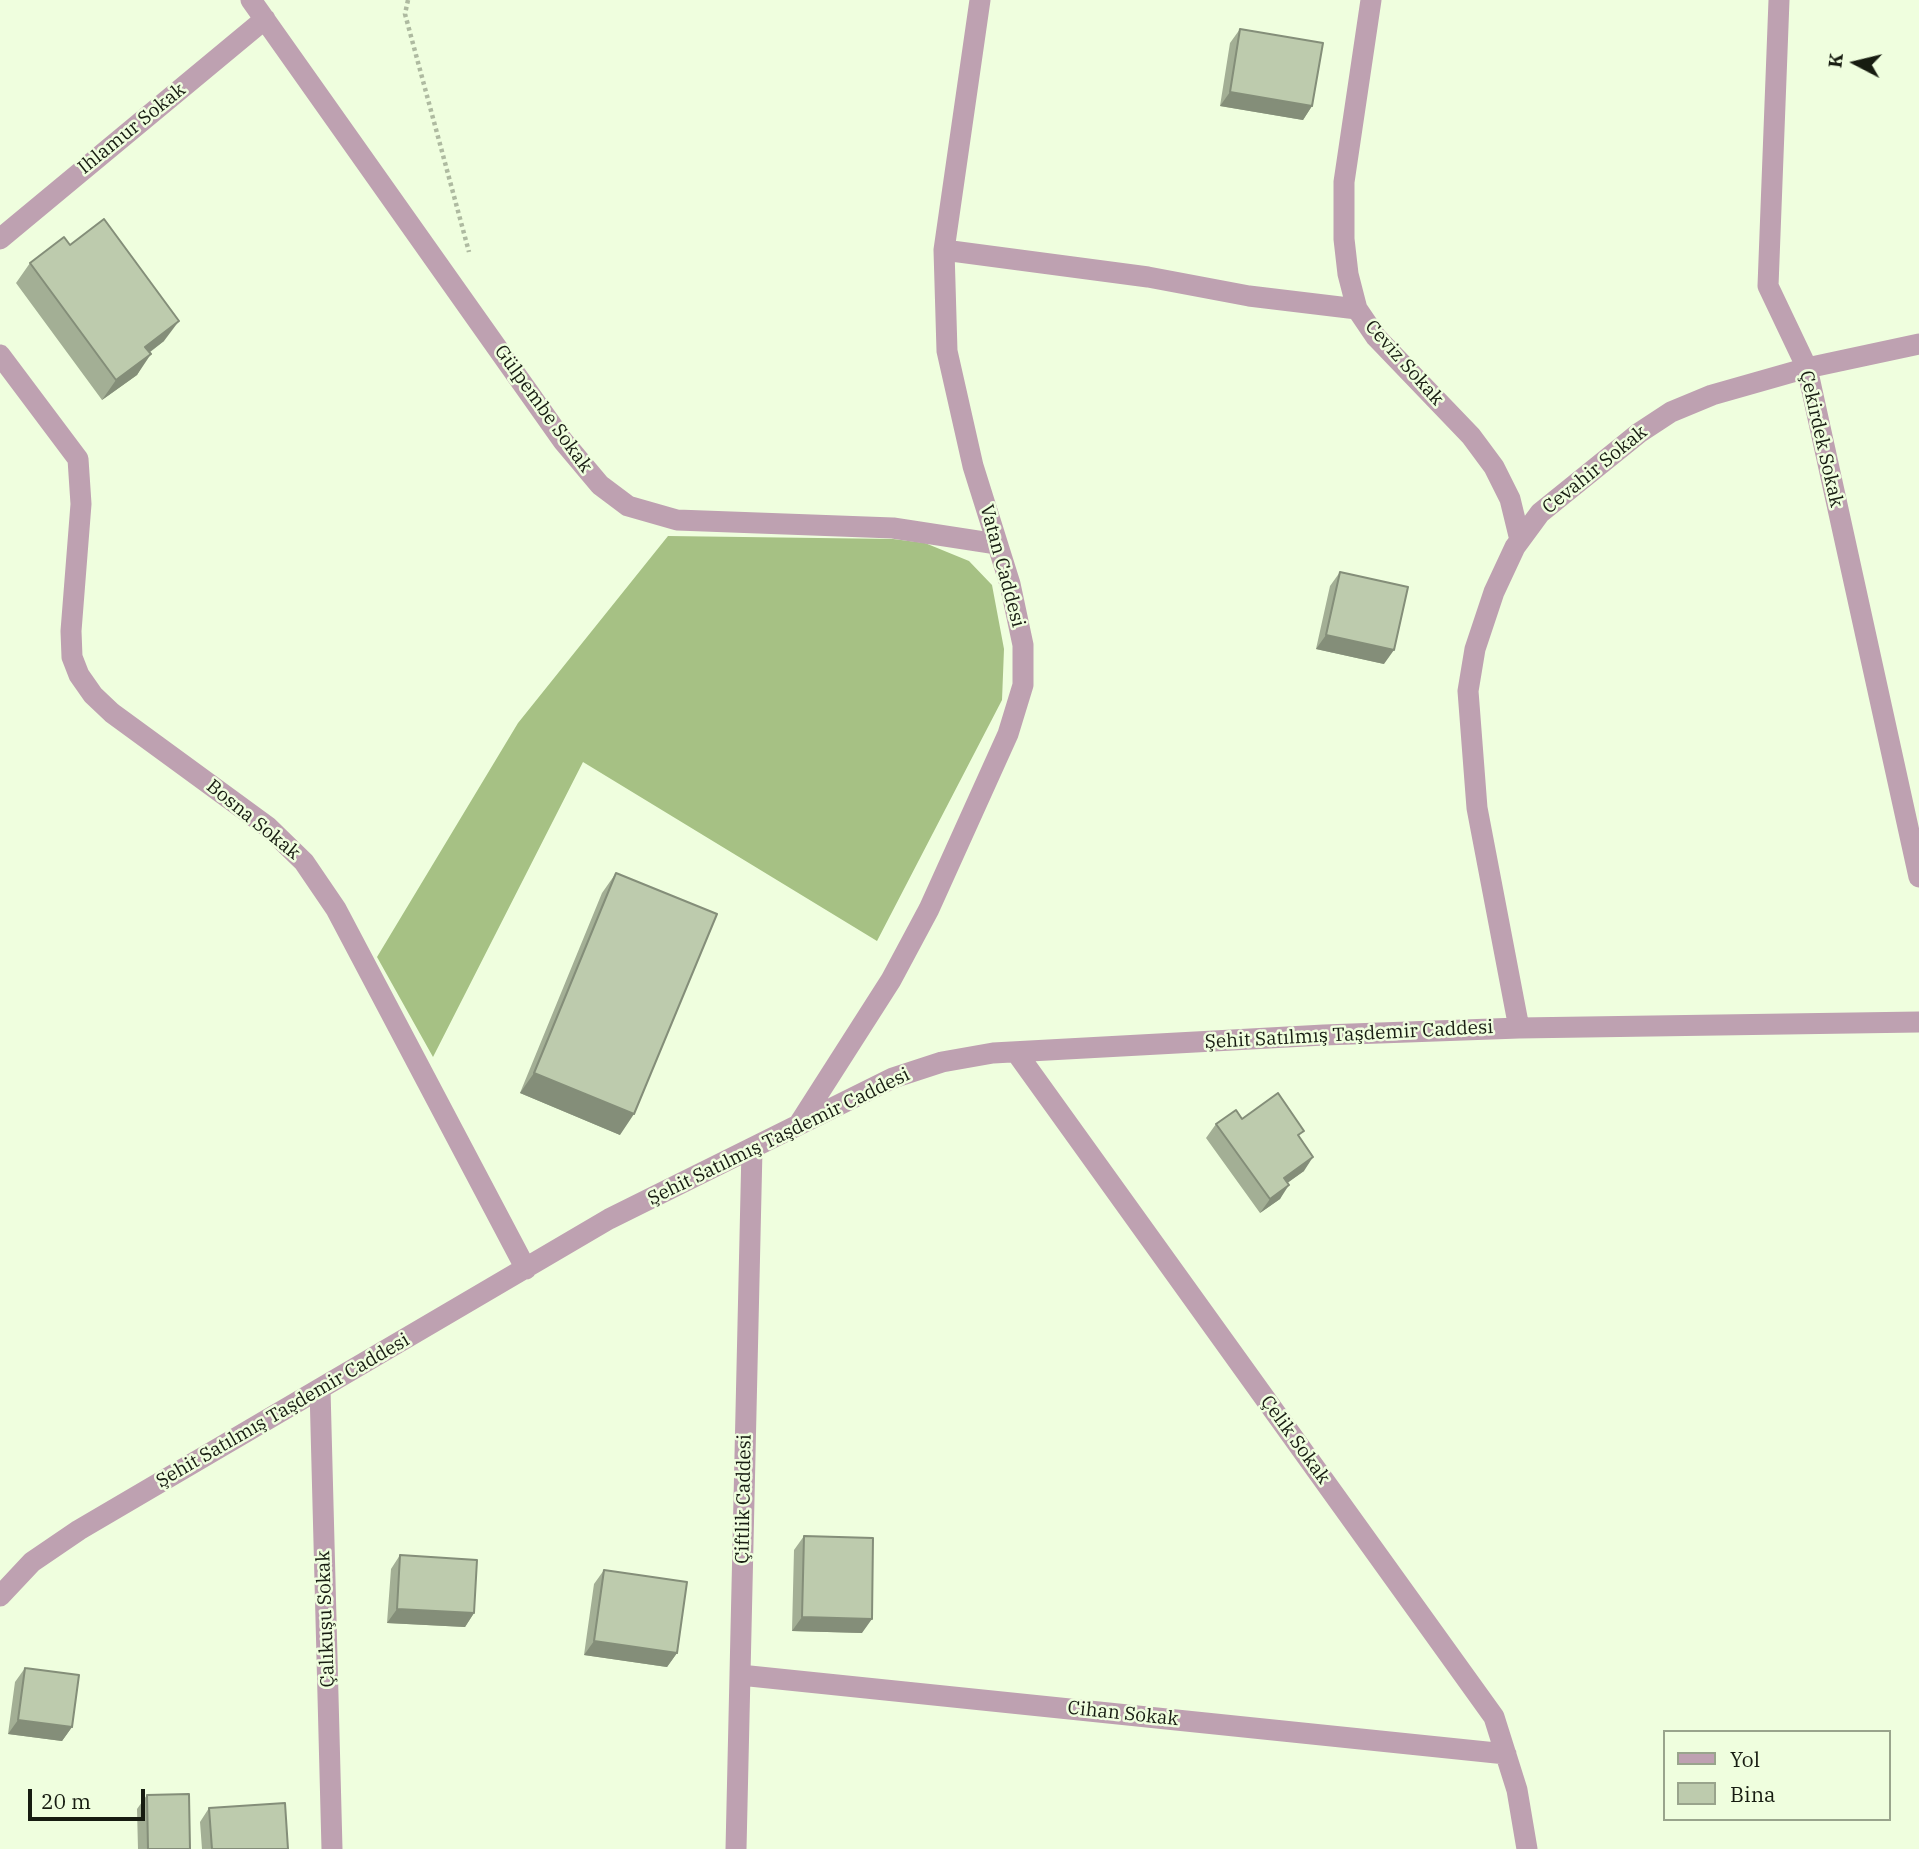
<!DOCTYPE html>
<html>
<head>
<meta charset="utf-8">
<style>
	body { margin:0 }
	#map { position:relative; width:1919px; height:1849px; overflow:hidden; background:#effede; font-family:"IBM Plex Serif",serif }
	canvas { display:block }
	.legend { position:absolute; left:1663px; top:1730px; width:228px; height:91px; box-sizing:border-box; background:#effede; border:2px solid #99a48c; margin:0; padding:9px 12px; list-style:none; font-size:21px; color:#171c11 }
	.legend li { display:flex; align-items:center; gap:14px; height:35px }
	.legend b { width:35px; border:2px solid #99a48c }
	.north { position:absolute; left:1821px; top:28px; width:70px; height:70px; -webkit-text-stroke:5px #effede; paint-order:stroke; rotate:277deg; font-size:19px; font-weight:700; line-height:28px; text-align:center; color:#171c11 }
	.north::after { content:''; display:block; margin:auto; width:24px; height:32px; background:#171c11; clip-path:polygon(50% 0,100% 100%,50% 72%,0 100%) }
	.scale { position:absolute; left:28px; top:1789px; width:117px; height:32px; box-sizing:border-box; border:4px solid #171c11; border-top:0; padding-left:9px; font-size:21px; line-height:24px; white-space:nowrap; color:#171c11; -webkit-text-stroke:5px #effede; paint-order:stroke }
</style>
</head>
<body>
<div id="map">
<canvas width="1919" height="1849"></canvas>
<ul class="legend">
<li><b style="height:9px;background:#bea1b1"></b>Yol</li>
<li><b style="height:19px;background:#bdcbad"></b>Bina</li>
</ul>
<div class="north">K</div>
<div class="scale">20 m</div>
</div>
<script>
const c = document.querySelector('canvas').getContext('2d');
c.lineJoin = 'round';
function fill(path, color) {
  c.fillStyle = color;
  c.fill(path, 'evenodd');
}
function shape(rows) {
  const path = new Path2D();
  for (const r of rows) {
    path.moveTo(r[0], r[1]);
    for (let i = 2; i < r.length; i += 2) path.lineTo(r[i], r[i + 1]);
  }
  return path;
}
function stroke(path, color, width, dash) {
  c.strokeStyle = color;
  c.lineWidth = width;
  c.lineCap = dash ? 'butt' : 'round';
  c.setLineDash(dash || []);
  c.stroke(path);
}
function label(font, color, halo, rows, align = 'center') {
  c.font = font + ' "IBM Plex Serif",serif';
  c.lineWidth = 5;
  c.setLineDash([]);
  c.textBaseline = 'middle';
  c.strokeStyle = halo;
  c.fillStyle = color;
  for (const [text, x, y, turn = 0] of rows) {
    c.save();
    c.translate(x, y);
    c.rotate((+turn || 0) * Math.PI / 180);
    c.textAlign = isNaN(turn) ? turn : align;
    if (halo) c.strokeText(text, 0, 0);
    c.fillText(text, 0, 0);
    c.restore();
  }
}
fill(shape([
	[668,536,893,539,925,543,969,561,992,585,1004,649,1002,700,877,941,583,762,433,1057,377,957,518,723]
]), '#a6c184');
stroke(shape([
	[408,0,405,14,469,252]
]), '#aebaa0', 4.5, [3.5, 3.5]);
stroke(shape([
	[251,0,563,441,600,485,628,506,677,520,893,528,997,544],
	[1371,0,1344,182,1344,239,1348,274,1357,309,1376,337,1471,436,1494,467,1510,499,1520,540],
	[1779,0,1768,286,1807,368,1919,877],
	[0,239,265,19],
	[944,250,1148,277,1249,296,1357,309],
	[0,355,78,459,81,504,71,631,72,657,79,675,93,695,112,713,268,827,304,862,336,909,526,1269],
	[1519,1028,1477,808,1468,691,1475,649,1494,592,1515,547,1540,513,1639,433,1671,412,1712,395,1807,368,1919,344],
	[1016,1052,1494,1717,1517,1790,1527,1849],
	[799,1124,891,980,929,909,1008,734,1023,685,1023,645,1010,584,973,466,947,351,944,250,980,0],
	[320,1389,332,1849],
	[0,1596,32,1562,79,1530,609,1219,893,1078,942,1062,993,1053,1324,1035,1519,1028,1919,1022],
	[740,1675,1506,1754],
	[736,1849,752,1149]
]), '#bea1b1', 21);
fill(shape([
	[1240,29,1312,106,1303,120,1220,106,1230,43],
	[30,263,164,341,149,353,137,375,102,400,16,283],
	[1340,572,1384,664,1316,649,1330,586],
	[616,873,620,1135,520,1093,602,893],
	[1242,1119,1300,1137,1304,1171,1288,1182,1280,1199,1260,1213,1206,1138,1216,1124],
	[804,1536,862,1633,792,1631,794,1550],
	[400,1555,474,1613,465,1627,387,1623,391,1569],
	[604,1570,677,1653,667,1667,584,1655,594,1584],
	[25,1668,72,1727,62,1741,8,1734,15,1682],
	[147,1795,190,1849,138,1849,137,1809],
	[209,1808,288,1849,202,1849,200,1822]
]), '#a3af95');
fill(shape([
	[1230,92,1312,106,1303,120,1220,106],
	[179,321,164,341,130,367,145,347],
	[151,354,137,375,102,400,116,380],
	[1326,635,1394,650,1384,664,1316,649],
	[534,1073,634,1114,620,1135,520,1093],
	[1313,1157,1304,1171,1275,1192,1284,1178],
	[1289,1185,1280,1199,1260,1213,1270,1199],
	[397,1609,474,1613,465,1627,387,1623],
	[802,1617,872,1619,862,1633,792,1631],
	[594,1641,677,1653,667,1667,584,1655],
	[18,1720,72,1727,62,1741,8,1734]
]), '#848e79');
const building = shape([
	[1240,29,1323,43,1312,106,1230,92,1240,29],
	[104,219,179,321,145,347,151,354,116,380,30,263,64,237,70,245,104,219],
	[1340,572,1408,587,1394,650,1326,635,1340,572],
	[616,873,717,914,634,1114,534,1073,616,873],
	[1278,1093,1304,1131,1298,1135,1313,1157,1284,1178,1289,1185,1270,1199,1216,1124,1236,1110,1242,1119,1278,1093],
	[804,1536,873,1538,872,1619,802,1617,804,1536],
	[400,1555,477,1560,474,1613,397,1609,400,1555],
	[604,1570,687,1582,677,1653,594,1641,604,1570],
	[25,1668,79,1675,72,1727,18,1720,25,1668],
	[189,1794,190,1849,148,1849,147,1795,189,1794],
	[285,1803,288,1849,212,1849,209,1808,285,1803]
]);
fill(building, '#bdcbad');
stroke(building, '#848e79', 2);
label('19px', '#171c11', '#effede', [
	["Ihlamur Sokak",132,129,-39],
	["Ceviz Sokak",1404,363,48],
	["Gülpembe Sokak",543,409,54],
	["Çekirdek Sokak",1821,439,77],
	["Cevahir Sokak",1595,470,-39],
	["Vatan Caddesi",1002,566,75],
	["Bosna Sokak",253,820,39],
	["Şehit Satılmış Taşdemir Caddesi",1349,1035,-3],
	["Şehit Satılmış Taşdemir Caddesi",779,1137,-26],
	["Şehit Satılmış Taşdemir Caddesi",283,1411,-30],
	["Çelik Sokak",1295,1440,54],
	["Çiftlik Caddesi",744,1499,-89],
	["Çalıkuşu Sokak",326,1619,-92],
	["Cihan Sokak",1123,1714,6]
]);
</script>
</body>
</html>
